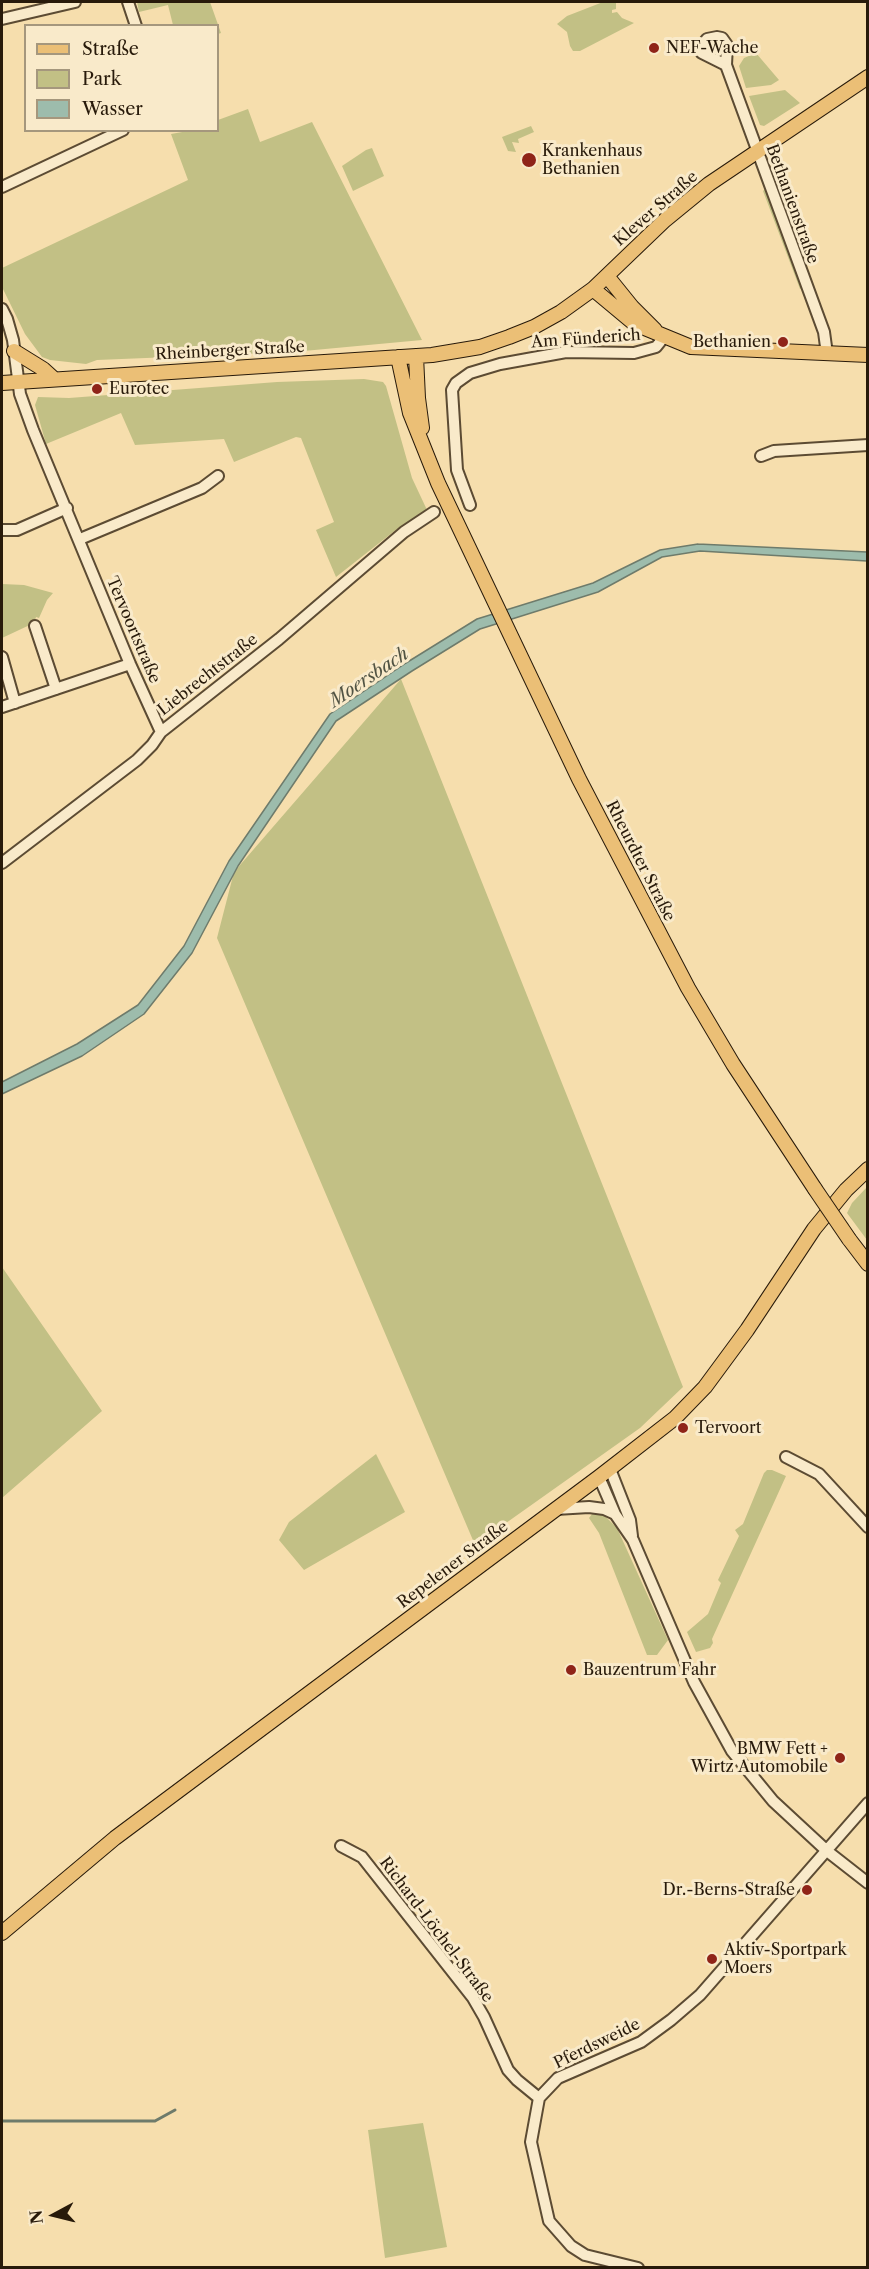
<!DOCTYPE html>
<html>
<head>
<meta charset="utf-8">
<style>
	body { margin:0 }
	#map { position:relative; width:869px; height:2269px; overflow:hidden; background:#f6dead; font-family:"Libre Caslon Text",serif }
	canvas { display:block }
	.frame { position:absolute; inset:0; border:3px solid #281a0a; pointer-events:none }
	.legend { position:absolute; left:24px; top:24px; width:195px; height:108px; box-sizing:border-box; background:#f9eaca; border:2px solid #a5977d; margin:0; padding:8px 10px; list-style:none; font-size:18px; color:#281a0a }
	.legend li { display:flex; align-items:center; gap:12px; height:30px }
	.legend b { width:30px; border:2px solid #a5977d }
	.north { position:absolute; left:24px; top:2185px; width:60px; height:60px; -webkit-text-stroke:4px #f9eaca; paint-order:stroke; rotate:263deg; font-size:16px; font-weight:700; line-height:24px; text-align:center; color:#281a0a }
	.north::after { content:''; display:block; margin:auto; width:21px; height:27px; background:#281a0a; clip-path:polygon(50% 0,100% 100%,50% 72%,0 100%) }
</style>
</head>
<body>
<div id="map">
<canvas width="869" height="2269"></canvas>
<div class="frame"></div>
<ul class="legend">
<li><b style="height:8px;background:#ebbf76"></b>Straße</li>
<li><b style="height:16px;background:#c2c085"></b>Park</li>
<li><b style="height:16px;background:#9dbcac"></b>Wasser</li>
</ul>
<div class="north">N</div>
</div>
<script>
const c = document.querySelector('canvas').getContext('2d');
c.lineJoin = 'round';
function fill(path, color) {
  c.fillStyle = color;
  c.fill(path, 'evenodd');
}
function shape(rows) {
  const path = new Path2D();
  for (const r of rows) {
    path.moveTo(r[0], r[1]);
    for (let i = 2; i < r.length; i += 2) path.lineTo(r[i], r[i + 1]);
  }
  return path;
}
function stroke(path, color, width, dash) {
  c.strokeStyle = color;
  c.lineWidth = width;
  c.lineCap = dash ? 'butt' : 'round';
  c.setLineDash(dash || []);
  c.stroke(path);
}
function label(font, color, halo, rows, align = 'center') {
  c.font = font + ' "Libre Caslon Text",serif';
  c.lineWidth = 6;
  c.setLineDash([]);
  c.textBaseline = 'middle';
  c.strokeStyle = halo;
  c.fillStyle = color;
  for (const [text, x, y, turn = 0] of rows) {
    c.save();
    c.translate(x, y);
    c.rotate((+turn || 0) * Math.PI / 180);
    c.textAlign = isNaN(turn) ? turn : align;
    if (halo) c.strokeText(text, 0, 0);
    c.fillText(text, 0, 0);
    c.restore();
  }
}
fill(shape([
	[137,2,210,2,221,33,218,34,218,26,173,25,168,5,139,12],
	[603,2,616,2,616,9,612,10,612,13,617,12,622,18,634,23,580,51,573,51,570,46,567,32,557,24,567,16],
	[756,53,779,80,771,85,746,88,739,66,744,58],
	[785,90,800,103,764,126,760,125,749,96],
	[248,109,260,142,312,122,422,340,293,352,97,360,86,364,50,360,42,357,25,334,2,287,2,268,188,180,171,134,188,131,218,130,218,120],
	[531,126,534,132,518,139,519,143,512,142,516,152,508,151,502,137],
	[372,148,384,176,353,191,342,166,366,150],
	[766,188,802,288,800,289,763,191],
	[364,379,383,382,386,386,412,478,427,510,397,529,336,577,316,530,334,522,301,438,296,437,234,462,224,439,135,445,121,413,46,444,35,405,38,397,69,398,277,382],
	[2,584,24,585,53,593,47,600,39,618,36,617,34,623,2,638],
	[401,679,683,1387,640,1428,475,1545,217,938,234,872],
	[867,1187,867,1240,847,1213,852,1203],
	[2,1267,102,1411,2,1498],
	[376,1454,405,1512,304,1570,279,1540,289,1522],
	[767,1470,772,1470,786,1476,712,1639,713,1643,710,1648,696,1652,687,1632,708,1614,721,1583,718,1580,739,1536,735,1530,743,1524,764,1473],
	[592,1514,604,1515,617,1528,668,1640,657,1655,647,1655,599,1533,589,1518],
	[423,2123,447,2247,385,2258,368,2130]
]), '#c2c085');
const water = shape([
	[698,544,867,552,867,561,700,551,662,557,598,592,480,629,412,671,336,721,238,866,192,953,144,1014,82,1056,2,1094,2,1082,77,1044,138,1005,184,946,229,861,330,714,406,663,477,619,593,583,660,550,698,544]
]);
fill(water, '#9dbcac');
stroke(water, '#6e7b6b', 1.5);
stroke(shape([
	[2,2121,155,2121,175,2110]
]), '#6e7b6b', 3);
const minor = shape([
	[128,2,136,26],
	[2,19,75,2],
	[726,65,702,53,704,43,707,39,717,37,722,38,727,45,726,65,824,332,827,354],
	[2,187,123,130],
	[2,309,7,319,13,340,20,394,33,430,130,664,161,732],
	[761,456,774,451,868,445],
	[470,505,457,470,452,390,456,383,470,373,500,364,566,352,634,353,656,347,664,337],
	[2,530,17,530,67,508],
	[80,539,202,488,218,476],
	[35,626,56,689],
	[2,657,15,703],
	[2,707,130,664],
	[2,863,137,760,152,745,161,732,279,639,404,532,434,512],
	[786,1457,819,1474,868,1527],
	[610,1469,630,1520,632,1536],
	[599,1477,615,1514,633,1540,694,1682,732,1751,773,1801,827,1851,868,1883],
	[556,1509,589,1507,604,1509,615,1514],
	[341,1846,362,1857,473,1998,484,2017,508,2070,517,2080,539,2098],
	[638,2268,585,2255,571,2246,549,2221,531,2142,539,2098,558,2078,641,2042,671,2020,700,1995,868,1803]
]);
const major = shape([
	[607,276,632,307,655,330],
	[593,289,635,324,691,347,868,355],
	[14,351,43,369,54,379],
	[416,356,418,398,422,428],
	[398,357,410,413,438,483,579,779,688,988,733,1064,815,1189],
	[2,383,432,355,480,347,509,337,534,327,561,312,593,289,665,220,709,184,868,77],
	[849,1239,868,1264],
	[2,1933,115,1838,599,1477,675,1418,705,1387,747,1330,814,1229,846,1190,868,1169]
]);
stroke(minor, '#5c4b33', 14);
stroke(major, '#281a0a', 16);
stroke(minor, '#f9eaca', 10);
stroke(major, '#ebbf76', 14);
const majorBridge = shape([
	[815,1189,849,1239]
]);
stroke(majorBridge, '#281a0a', 16, []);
stroke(majorBridge, '#ebbf76', 14);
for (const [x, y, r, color] of [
	[654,48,6,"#8f2418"],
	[529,160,8,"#8f2418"],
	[783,342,6,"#8f2418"],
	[97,389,6,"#8f2418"],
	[683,1428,6,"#8f2418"],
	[571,1670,6,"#8f2418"],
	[840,1758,6,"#8f2418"],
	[807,1890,6,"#8f2418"],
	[712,1959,6,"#8f2418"]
]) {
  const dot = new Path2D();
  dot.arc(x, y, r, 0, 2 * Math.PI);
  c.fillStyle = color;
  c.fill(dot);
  stroke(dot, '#f9eaca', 2);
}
label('16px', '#281a0a', '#f9eaca', [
	["NEF-Wache",666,48],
	["Krankenhaus",542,151],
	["Bethanien",542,169],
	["Bethanien",771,342,"right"],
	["Eurotec",109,389],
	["Tervoort",695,1428],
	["Bauzentrum Fahr",583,1670],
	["BMW Fett +",828,1749,"right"],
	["Wirtz Automobile",828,1767,"right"],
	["Dr.-Berns-Straße",795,1890,"right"],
	["Aktiv-Sportpark",724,1950],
	["Moers",724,1968]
], 'left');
label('16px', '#281a0a', '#f9eaca', [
	["Bethanienstraße",792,204,70],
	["Klever Straße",656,209,-41],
	["Am Fünderich",586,339,-4],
	["Rheinberger Straße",230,351,-3],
	["Tervoortstraße",133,630,67],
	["Liebrechtstraße",208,675,-38],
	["Rheurdter Straße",640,861,63],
	["Repelener Straße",453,1565,-37],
	["Richard-Löchel-Straße",436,1930,53],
	["Pferdsweide",597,2044,-26]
]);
label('italic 18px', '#515343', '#f9eaca', [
	["Moersbach",369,678,-34]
]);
</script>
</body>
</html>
